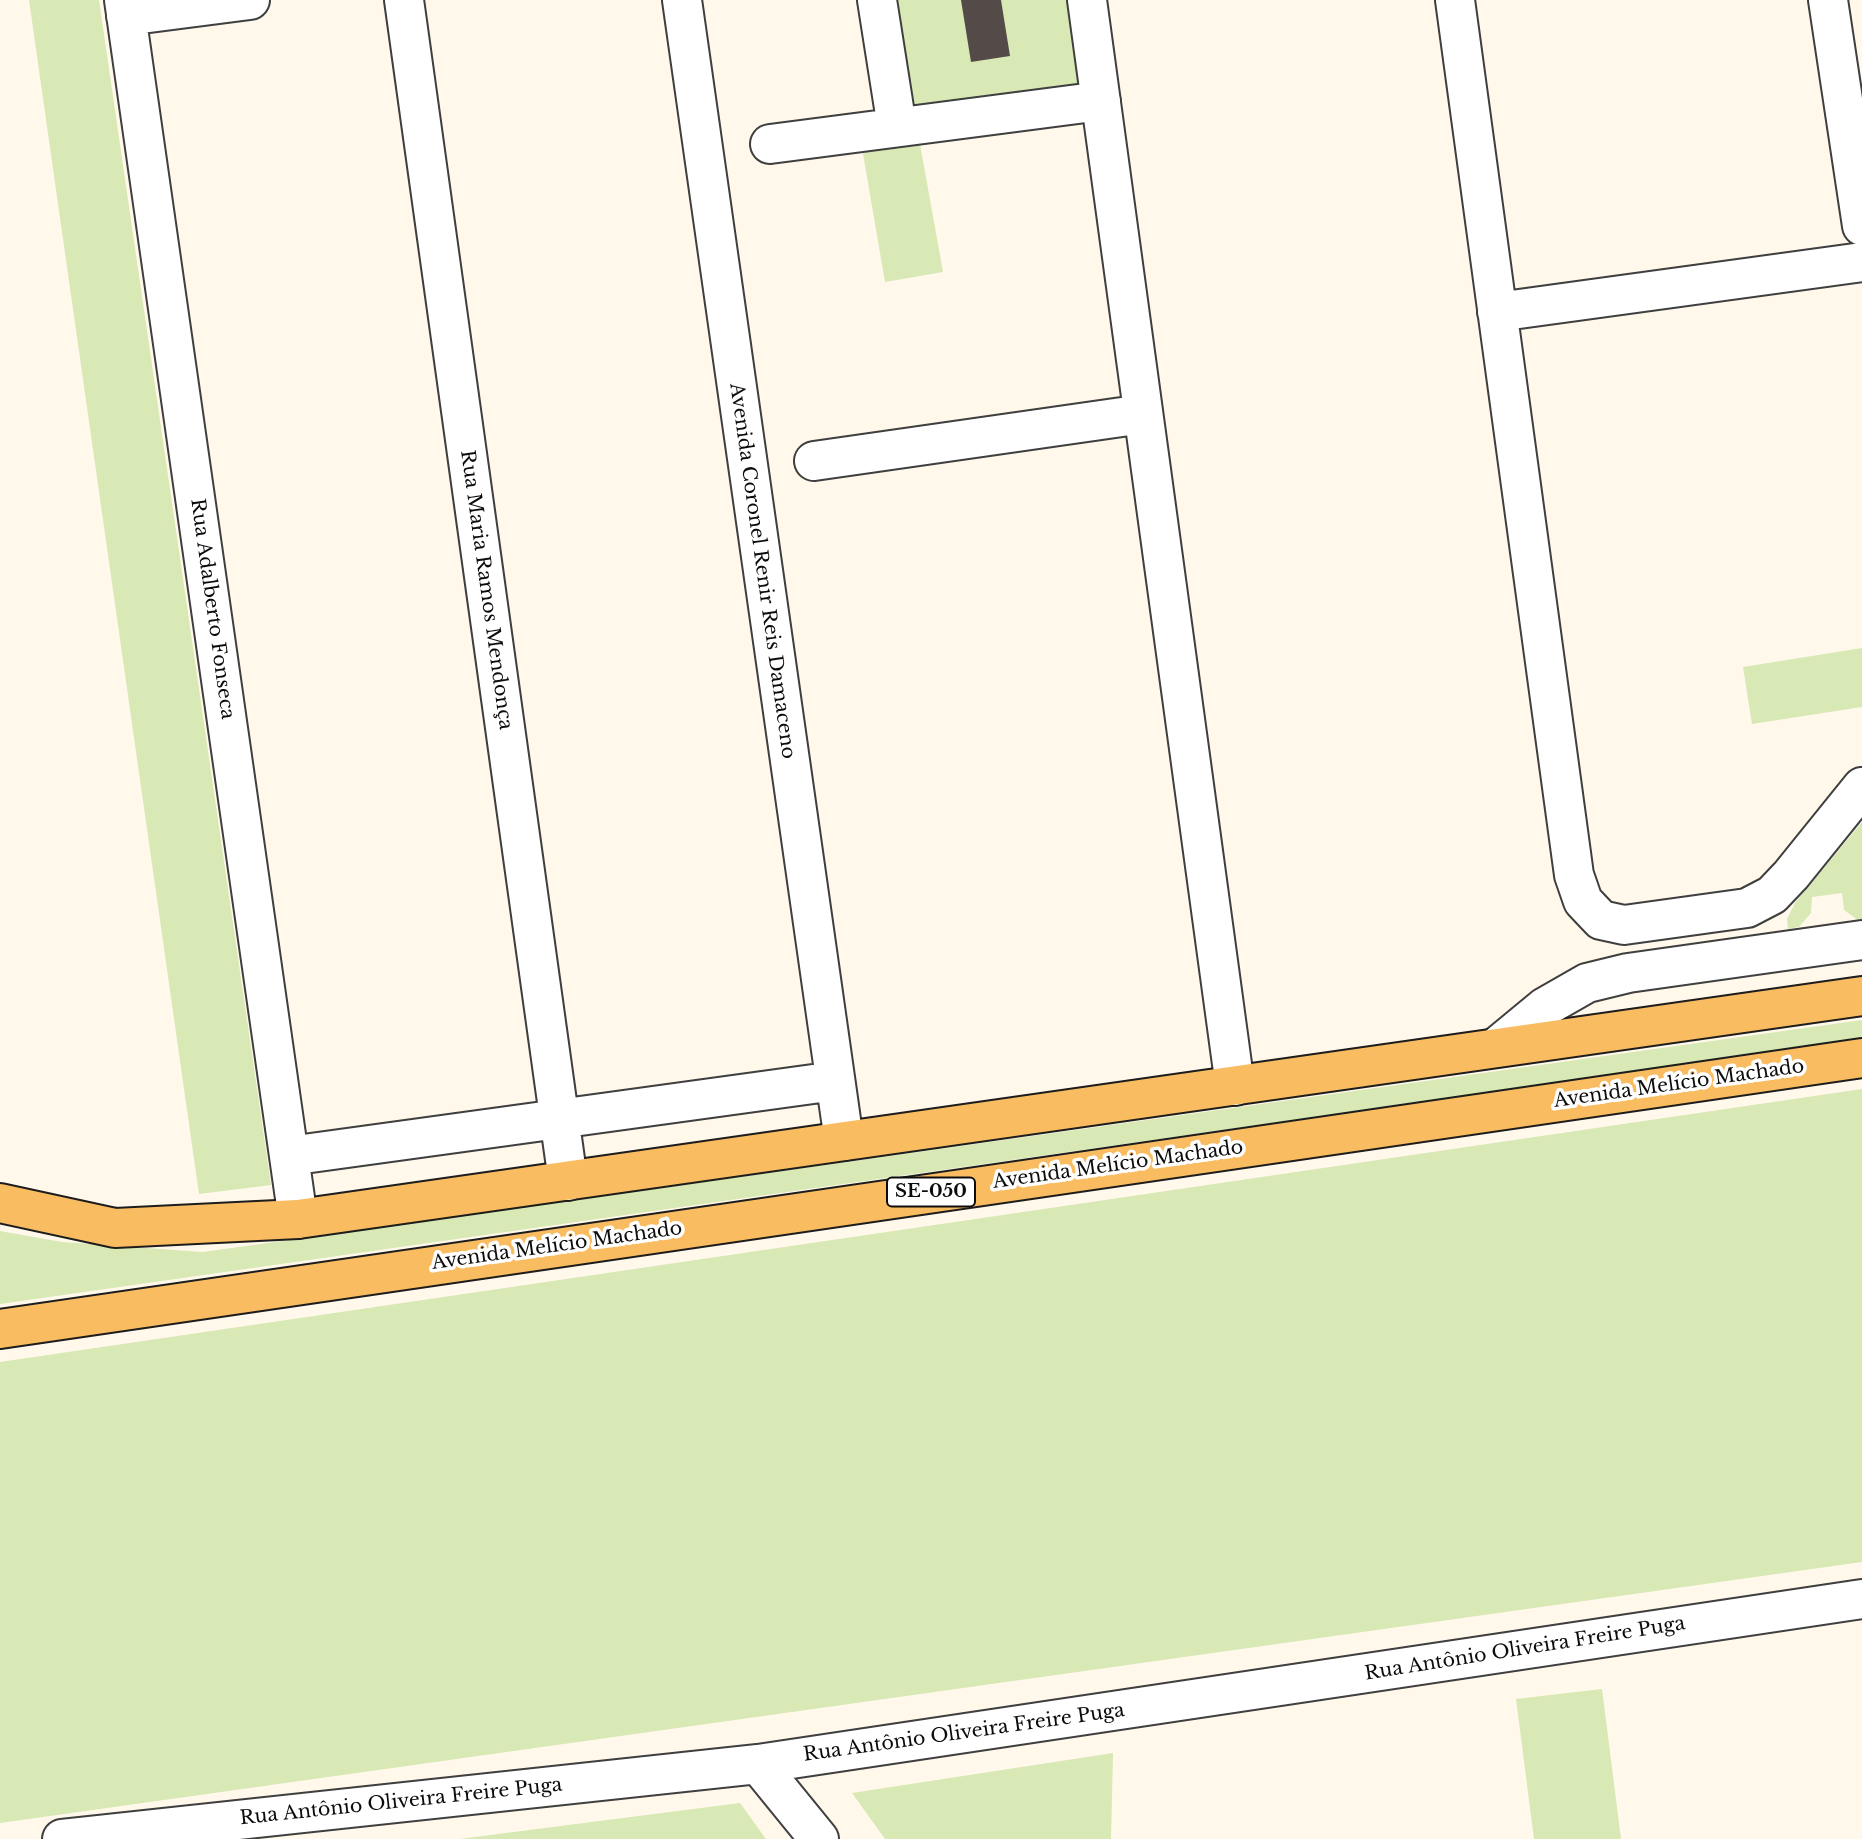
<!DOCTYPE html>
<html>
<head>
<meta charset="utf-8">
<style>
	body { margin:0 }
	canvas { display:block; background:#fff8eb }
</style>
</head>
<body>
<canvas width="1862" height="1839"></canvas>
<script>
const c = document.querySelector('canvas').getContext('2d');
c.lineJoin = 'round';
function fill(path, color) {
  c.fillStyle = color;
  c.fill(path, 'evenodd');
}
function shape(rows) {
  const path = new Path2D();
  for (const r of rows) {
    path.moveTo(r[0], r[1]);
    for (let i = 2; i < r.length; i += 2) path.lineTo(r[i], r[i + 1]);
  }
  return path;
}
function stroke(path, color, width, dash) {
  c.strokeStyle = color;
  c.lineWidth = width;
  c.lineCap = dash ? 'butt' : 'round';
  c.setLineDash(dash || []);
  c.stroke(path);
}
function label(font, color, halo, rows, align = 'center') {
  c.font = font + ' "Libre Baskerville",serif';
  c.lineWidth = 7;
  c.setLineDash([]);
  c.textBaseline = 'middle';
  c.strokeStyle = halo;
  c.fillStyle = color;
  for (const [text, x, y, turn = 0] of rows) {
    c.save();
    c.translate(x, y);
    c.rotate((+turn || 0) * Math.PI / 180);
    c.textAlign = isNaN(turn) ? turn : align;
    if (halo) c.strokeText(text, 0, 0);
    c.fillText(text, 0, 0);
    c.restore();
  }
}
fill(shape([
	[29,0,99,0,271,1185,199,1194],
	[892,0,1070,0,1083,89,908,112],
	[918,133,943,272,885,282,861,142],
	[1862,648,1862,707,1752,724,1743,667],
	[1862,822,1862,923,1844,910,1842,893,1812,897,1811,913,1799,927,1788,929,1787,919,1795,903],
	[1862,1020,1862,1039,0,1304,0,1231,62,1242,203,1252],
	[1862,1089,1862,1562,0,1823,0,1362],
	[1602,1689,1621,1839,1534,1839,1516,1699],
	[1113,1753,1111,1839,885,1839,852,1793],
	[740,1803,766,1839,459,1839]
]), '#d8e9b5');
fill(shape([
	[961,0,1001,0,1010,56,971,62]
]), '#544b48');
const minor = shape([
	[124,0,298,1219],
	[404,0,568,1181],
	[682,0,844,1141],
	[877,0,897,127],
	[1087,0,1235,1086],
	[1455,0,1574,875,1583,901,1601,920,1624,925,1747,908,1772,895,1791,875,1862,787],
	[1828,0,1862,226],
	[126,16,250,0],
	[770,144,1101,101],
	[1497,312,1862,262],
	[814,461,1143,414],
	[1499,1045,1545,1007,1587,983,1628,973,1862,940],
	[289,1156,835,1081],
	[758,1764,819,1839],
	[62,1839,758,1764,1862,1599]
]);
const major = shape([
	[0,1203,115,1228,298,1219,1862,996],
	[0,1329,1862,1058]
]);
stroke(minor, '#3f3f3f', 42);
stroke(major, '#1d1d1d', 42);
stroke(minor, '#fff', 38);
stroke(major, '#f9bc61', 38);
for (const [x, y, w] of [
	[931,1192,88]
]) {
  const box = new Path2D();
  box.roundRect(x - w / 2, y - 14.5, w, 29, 5);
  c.fillStyle = '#fff';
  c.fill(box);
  stroke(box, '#0c0c0c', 2);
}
label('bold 18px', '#0c0c0c', null, [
	["SE-050",931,1192]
]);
label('19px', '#0c0c0c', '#fff', [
	["Avenida Coronel Renir Reis Damaceno",762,571,82],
	["Rua Maria Ramos Mendonça",486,590,82],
	["Rua Adalberto Fonseca",212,609,82],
	["Avenida Melício Machado",1679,1084,-8],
	["Avenida Melício Machado",1118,1165,-8],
	["Avenida Melício Machado",557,1246,-8],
	["Rua Antônio Oliveira Freire Puga",1525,1649,-9],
	["Rua Antônio Oliveira Freire Puga",964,1733,-8],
	["Rua Antônio Oliveira Freire Puga",401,1802,-6]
]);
</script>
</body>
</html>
